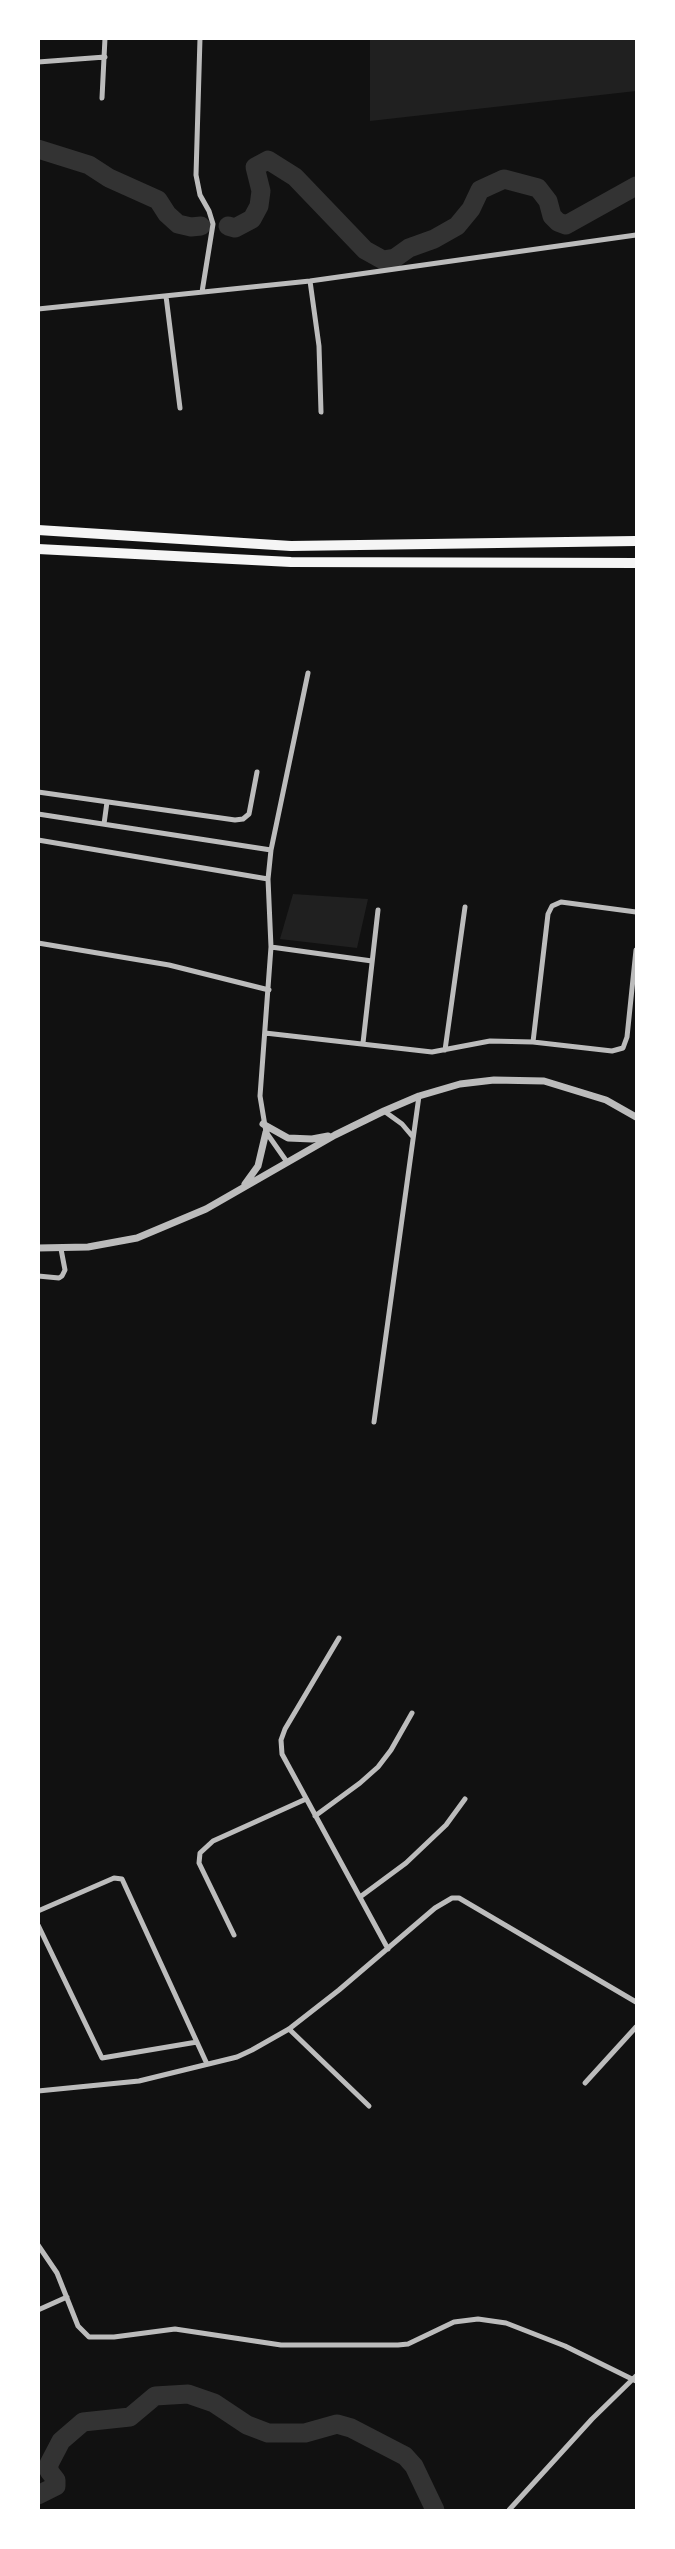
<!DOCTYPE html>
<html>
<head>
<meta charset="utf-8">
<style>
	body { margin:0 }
	#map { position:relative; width:675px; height:2549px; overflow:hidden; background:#111; font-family:"DejaVu Sans",sans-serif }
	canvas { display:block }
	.frame { position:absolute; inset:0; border:40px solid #fff; pointer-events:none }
</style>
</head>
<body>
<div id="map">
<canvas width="675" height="2549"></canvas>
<div class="frame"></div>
</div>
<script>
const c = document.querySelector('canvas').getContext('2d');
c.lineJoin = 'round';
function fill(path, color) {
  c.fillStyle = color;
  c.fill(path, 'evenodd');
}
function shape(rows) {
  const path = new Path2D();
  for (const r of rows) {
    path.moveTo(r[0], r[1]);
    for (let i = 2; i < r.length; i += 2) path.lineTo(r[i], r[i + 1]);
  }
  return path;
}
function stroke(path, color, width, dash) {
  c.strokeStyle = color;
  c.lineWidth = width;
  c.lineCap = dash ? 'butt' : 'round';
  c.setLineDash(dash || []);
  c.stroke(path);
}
fill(shape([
	[370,39,636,39,636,91,370,121],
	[293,894,368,899,357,948,280,939]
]), '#202020');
stroke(shape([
	[38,149,89,165,109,178,158,200,167,214,178,224,191,227,201,226],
	[228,226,235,228,252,219,259,206,261,191,255,167,268,160,295,177,365,250,383,260,395,258,409,248,434,239,457,226,471,209,480,190,504,179,538,188,548,201,552,216,558,222,566,225,636,186],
	[38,2495,56,2486,56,2480,49,2471,49,2464,61,2441,83,2422,130,2417,155,2396,188,2394,214,2403,247,2425,268,2433,305,2433,337,2424,351,2428,405,2456,414,2466,435,2510]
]), '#333', 19);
stroke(shape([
	[200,38,196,175,200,195,209,211,213,224,202,292],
	[38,62,105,57],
	[102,98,105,38],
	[310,281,319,346,321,412],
	[166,296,180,408],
	[38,309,310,281,636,235],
	[38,792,235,820,243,819,249,814,257,772],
	[38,814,271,850],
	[104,824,107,802],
	[38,840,268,879],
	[38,943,169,965,269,990],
	[271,947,372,961],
	[265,1033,432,1052,490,1041,533,1042,612,1051,623,1048,627,1037,636,950],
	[533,1042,548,914,552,906,561,902,636,912],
	[363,1043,378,910],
	[445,1050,465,907],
	[384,1111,402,1124,413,1137],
	[287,1162,266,1132,260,1096,271,947,268,879,271,850,308,673],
	[38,1276,59,1278,62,1276,65,1270,61,1249],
	[374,1422,419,1096],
	[339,1638,285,1729,281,1740,282,1754,388,1949],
	[315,1816,360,1783,378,1767,391,1750,412,1713],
	[360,1897,406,1863,446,1825,465,1799],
	[38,1911,114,1878,122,1879,207,2064],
	[38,1925,102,2058,197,2042],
	[234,1935,199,1863,200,1853,213,1841,306,1799],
	[289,2029,369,2106],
	[585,2083,636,2027],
	[38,2091,139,2081,237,2057,252,2050,289,2029,339,1990,435,1908,452,1898,459,1898,636,2002],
	[38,2245,57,2273,78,2326,89,2337,114,2337,175,2329,281,2345,398,2345,408,2344,454,2322,478,2319,506,2323,565,2346,636,2381],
	[38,2310,67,2297],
	[509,2510,592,2419,636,2376]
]), '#bcbcbc', 5);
stroke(shape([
	[263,1124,288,1138,312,1139,328,1136],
	[245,1184,258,1166,266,1132],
	[38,1248,88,1247,137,1238,206,1209,335,1135,384,1111,419,1096,460,1084,494,1080,544,1081,606,1100,636,1117]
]), '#bcbcbc', 7);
stroke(shape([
	[38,530,291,546,636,541],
	[38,549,291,562,636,563]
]), '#f5f5f5', 10);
</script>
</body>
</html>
